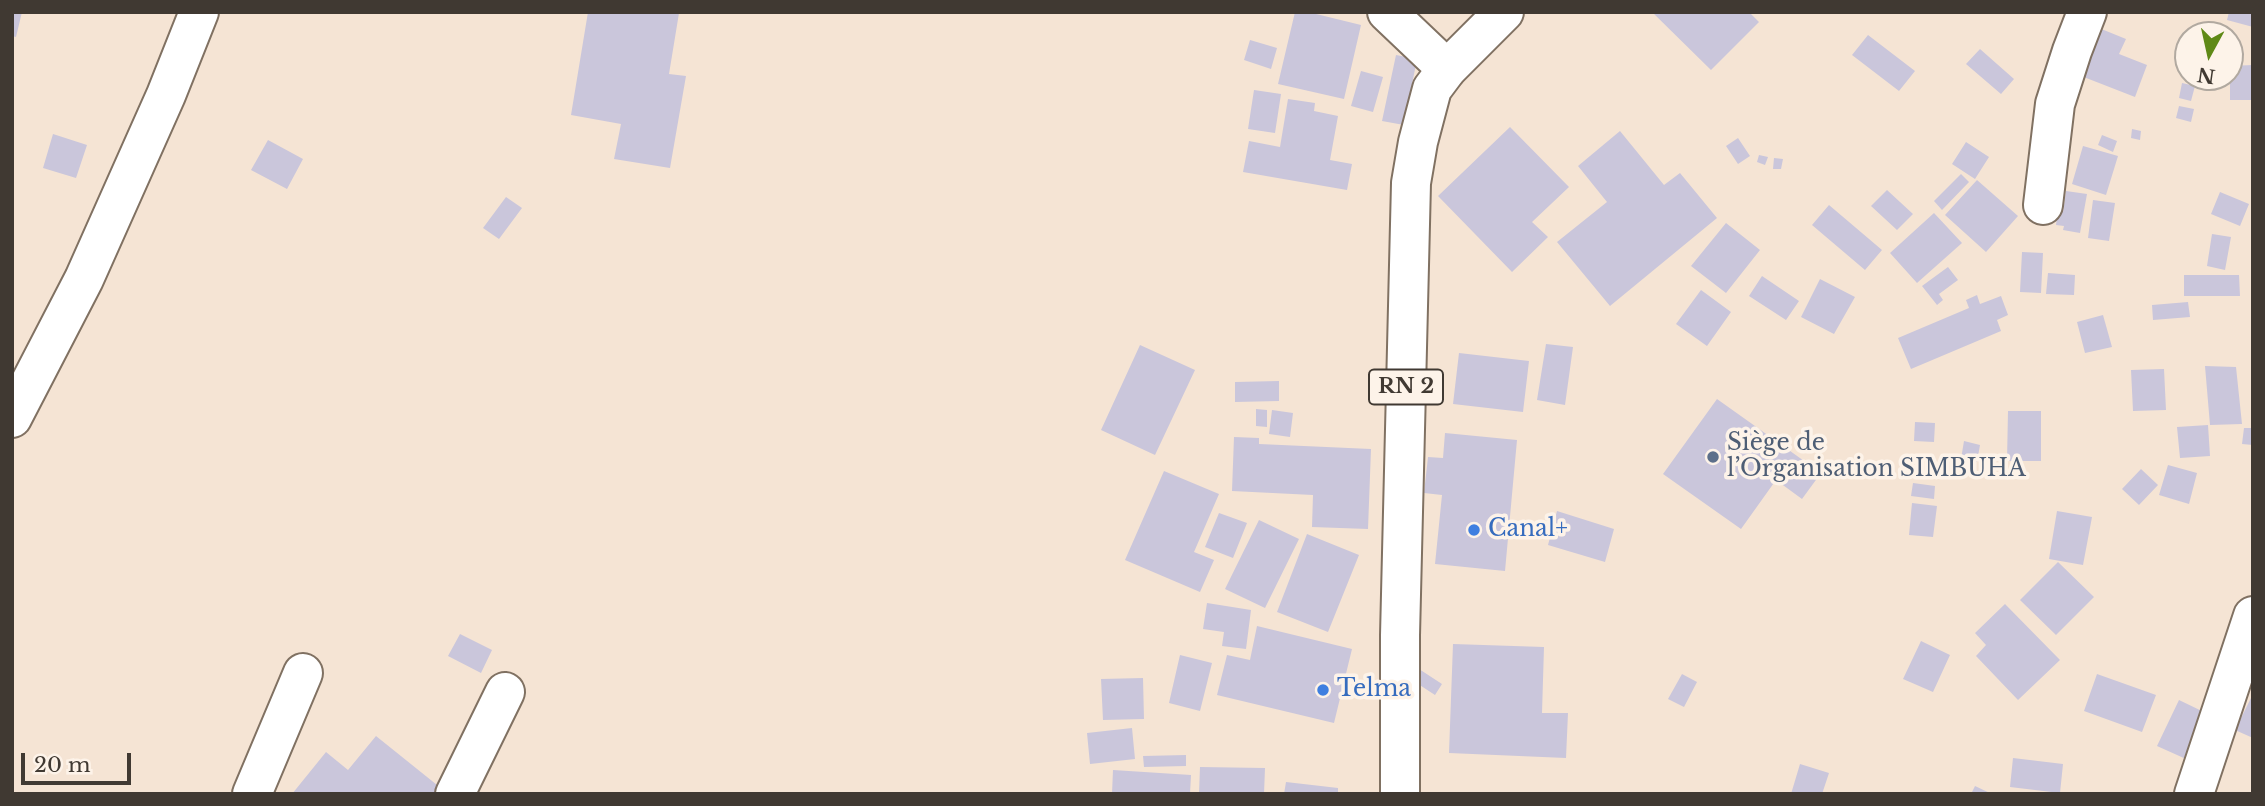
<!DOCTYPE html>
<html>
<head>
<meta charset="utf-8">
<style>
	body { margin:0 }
	#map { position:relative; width:2265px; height:806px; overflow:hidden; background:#f5e4d4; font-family:"Libre Baskerville",serif }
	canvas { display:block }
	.frame { position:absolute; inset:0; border:14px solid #403932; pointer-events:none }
	.north { position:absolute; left:2174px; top:21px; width:70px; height:70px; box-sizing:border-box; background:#fdf3e9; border:2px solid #b1a9a0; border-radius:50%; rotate:188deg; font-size:19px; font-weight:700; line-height:28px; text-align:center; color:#403932 }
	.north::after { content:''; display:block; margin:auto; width:24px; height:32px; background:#5f8916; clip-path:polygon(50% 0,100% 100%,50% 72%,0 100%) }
	.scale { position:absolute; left:21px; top:753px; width:110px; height:32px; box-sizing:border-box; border:4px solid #403932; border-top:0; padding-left:9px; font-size:21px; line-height:24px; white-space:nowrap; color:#403932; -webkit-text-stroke:5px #fdf3e9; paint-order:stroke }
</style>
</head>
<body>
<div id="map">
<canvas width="2265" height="806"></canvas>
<div class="frame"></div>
<div class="north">N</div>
<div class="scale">20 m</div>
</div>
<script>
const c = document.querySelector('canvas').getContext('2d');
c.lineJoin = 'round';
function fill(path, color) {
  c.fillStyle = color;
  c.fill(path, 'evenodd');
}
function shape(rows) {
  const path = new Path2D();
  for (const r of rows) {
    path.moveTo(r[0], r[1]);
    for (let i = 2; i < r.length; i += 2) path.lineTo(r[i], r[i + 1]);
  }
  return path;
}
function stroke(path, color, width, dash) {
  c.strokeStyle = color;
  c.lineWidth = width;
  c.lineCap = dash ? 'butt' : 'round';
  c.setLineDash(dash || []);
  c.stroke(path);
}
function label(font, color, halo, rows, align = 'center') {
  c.font = font + ' "Libre Baskerville",serif';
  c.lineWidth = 7;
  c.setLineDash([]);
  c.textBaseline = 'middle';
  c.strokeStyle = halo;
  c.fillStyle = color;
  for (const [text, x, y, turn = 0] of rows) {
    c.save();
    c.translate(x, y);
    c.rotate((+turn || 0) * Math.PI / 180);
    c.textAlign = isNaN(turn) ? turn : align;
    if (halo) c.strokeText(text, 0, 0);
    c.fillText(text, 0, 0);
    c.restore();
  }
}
fill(shape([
	[12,12,22,12,16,37,12,36],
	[588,12,679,13,669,74,686,76,670,168,614,159,621,124,571,115],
	[1295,12,1308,12,1361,25,1344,99,1278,84],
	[1652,12,1749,12,1759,22,1711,70],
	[2229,12,2253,12,2253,27,2227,20],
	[2094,26,2126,39,2119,54,2147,65,2135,97,2076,74],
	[1868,35,1915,71,1899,91,1852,55],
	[1250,40,1277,48,1271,69,1244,60],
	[1980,49,2014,79,2001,94,1966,64],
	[1396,55,1417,59,1404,125,1382,121],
	[2253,65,2253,100,2230,100,2230,66],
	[1361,71,1383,77,1373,112,1351,106],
	[2182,83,2195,86,2191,101,2179,98],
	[1254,90,1281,94,1275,133,1248,129],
	[1288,99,1315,103,1314,111,1338,116,1330,160,1352,164,1347,190,1243,172,1249,141,1280,147],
	[2179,106,2194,109,2191,122,2176,118],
	[1510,127,1569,187,1532,222,1548,237,1512,272,1438,196],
	[2132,129,2141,131,2140,140,2131,138],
	[1620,131,1664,185,1680,173,1717,218,1610,306,1557,242,1607,202,1578,166],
	[53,134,87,145,76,178,43,168],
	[2102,135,2117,141,2113,152,2098,145],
	[1738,138,1750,156,1738,164,1726,146],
	[268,140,303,159,287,189,251,170],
	[1966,142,1989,157,1975,179,1952,164],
	[2083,146,2118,156,2106,195,2072,184],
	[1759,155,1768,157,1765,165,1757,162],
	[1774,158,1783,159,1781,169,1773,169],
	[1961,174,1969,182,1942,210,1934,201],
	[1977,180,2018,216,1986,252,1945,215],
	[1887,190,1913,214,1897,230,1871,206],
	[2066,191,2087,194,2080,233,2063,230,2064,226,2056,225,2058,211,2063,212],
	[2220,192,2249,204,2240,226,2211,214],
	[506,197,522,208,499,239,483,228],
	[2093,200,2115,203,2109,241,2088,238],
	[1829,205,1882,250,1865,270,1812,225],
	[1934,213,1962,243,1917,283,1890,253],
	[1726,223,1760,250,1726,293,1691,266],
	[2212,234,2231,237,2225,270,2207,266],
	[2022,252,2043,253,2041,293,2020,292],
	[1948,267,1958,280,1939,294,1943,300,1937,305,1922,286],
	[2048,273,2075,275,2074,295,2046,294],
	[2184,275,2239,275,2240,296,2184,296],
	[1762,276,1799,301,1786,320,1749,296],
	[1820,279,1855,297,1834,334,1801,317],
	[1701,290,1731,312,1707,346,1676,324],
	[1977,295,1980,304,2001,296,2008,315,1997,320,2001,331,1911,369,1898,338,1969,308,1966,300],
	[2188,302,2190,317,2153,320,2152,305],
	[2103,315,2112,347,2085,353,2077,322],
	[1546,344,1573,347,1565,405,1537,400],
	[1140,345,1195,370,1155,455,1101,430],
	[1459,353,1529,361,1523,412,1453,404],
	[2205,366,2236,367,2242,424,2210,425],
	[2164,369,2166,410,2133,411,2131,370],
	[1279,381,1279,401,1235,402,1235,382],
	[1717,399,1821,473,1802,499,1776,480,1741,529,1663,474],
	[1256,409,1267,410,1267,427,1256,426],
	[1272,410,1293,413,1290,437,1269,434],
	[2008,411,2041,411,2041,461,2007,461],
	[1915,422,1935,423,1934,442,1914,441],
	[2208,425,2210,456,2180,458,2177,427],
	[2244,428,2253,428,2253,445,2242,444],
	[1445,433,1517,440,1505,571,1435,564,1442,495,1424,493,1428,457,1443,458],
	[1234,437,1259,438,1259,444,1371,449,1368,529,1312,527,1313,495,1232,491],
	[1964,441,1980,445,1977,462,1961,459],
	[2168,465,2197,473,2189,504,2159,495],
	[2141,469,2158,485,2139,505,2122,489],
	[1164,471,1219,494,1194,552,1214,560,1200,592,1125,560],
	[1913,483,1935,486,1934,499,1911,496],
	[1912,503,1937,506,1933,537,1909,535],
	[1557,511,1614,529,1605,562,1548,545],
	[2057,511,2092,517,2083,565,2049,559],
	[1219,513,1247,523,1233,558,1205,547],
	[1259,520,1299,539,1265,608,1225,589],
	[1307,534,1359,555,1328,632,1277,612],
	[2058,562,2094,597,2056,635,2020,600],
	[1207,603,1251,610,1246,649,1222,646,1224,632,1203,629],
	[2005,604,2060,660,2018,700,1976,656,1986,645,1975,633],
	[1257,626,1352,649,1334,723,1217,695,1227,655,1250,660],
	[460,634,492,650,481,673,448,656],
	[1921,641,1950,655,1933,692,1903,679],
	[1453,644,1544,647,1542,713,1568,713,1566,758,1449,753],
	[1180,655,1212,663,1200,711,1169,703],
	[1419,669,1442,684,1435,695,1412,680],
	[1682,674,1697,682,1684,707,1668,699],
	[2097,674,2156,695,2142,732,2084,711],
	[1143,678,1144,719,1103,720,1101,679],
	[2253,694,2253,738,2235,730],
	[2179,700,2208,714,2186,759,2157,746],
	[1132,728,1135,759,1090,764,1087,733],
	[376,736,442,789,438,794,292,794,326,752,348,770],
	[1186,755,1186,766,1144,767,1143,756],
	[2013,758,2063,764,2060,793,2010,787],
	[1800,764,1829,773,1822,794,1791,794],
	[1200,767,1265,768,1264,794,1199,794],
	[1113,770,1191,775,1190,794,1112,794],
	[1286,782,1338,788,1338,794,1284,794],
	[1975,786,1992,794,1971,794]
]), '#cac6db');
const minor = shape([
	[1387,12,1447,69],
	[2043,205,2055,104,2072,51,2087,12],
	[12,418,84,279,166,95,199,12],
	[252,794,303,673],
	[455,794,505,692],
	[2194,794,2253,616]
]);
const major = shape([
	[1400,794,1400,635,1411,183,1418,142,1432,89,1447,69,1504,12]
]);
stroke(minor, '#807162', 42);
stroke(major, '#807162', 42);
stroke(minor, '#fff', 38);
stroke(major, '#fff', 38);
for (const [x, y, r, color] of [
	[1713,457,7,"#5c6f8a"],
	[1474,530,7,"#3f7fe0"],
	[1323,690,7,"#3f7fe0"]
]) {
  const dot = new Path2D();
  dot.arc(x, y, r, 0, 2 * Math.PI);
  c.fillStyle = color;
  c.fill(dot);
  stroke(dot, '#fdf3e9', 2.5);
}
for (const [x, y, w] of [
	[1406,387,74]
]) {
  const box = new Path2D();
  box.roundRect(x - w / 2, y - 17.5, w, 35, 5);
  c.fillStyle = '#fdf3e9';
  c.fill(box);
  stroke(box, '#403932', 2);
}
label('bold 21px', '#403932', null, [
	["RN 2",1406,387]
]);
label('23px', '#4e5e75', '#fdf3e9', [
	["Siège de",1727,444],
	["l’Organisation SIMBUHA",1727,470]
], 'left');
label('23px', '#366cbe', '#fdf3e9', [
	["Canal+",1488,530],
	["Telma",1337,690]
], 'left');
</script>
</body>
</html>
